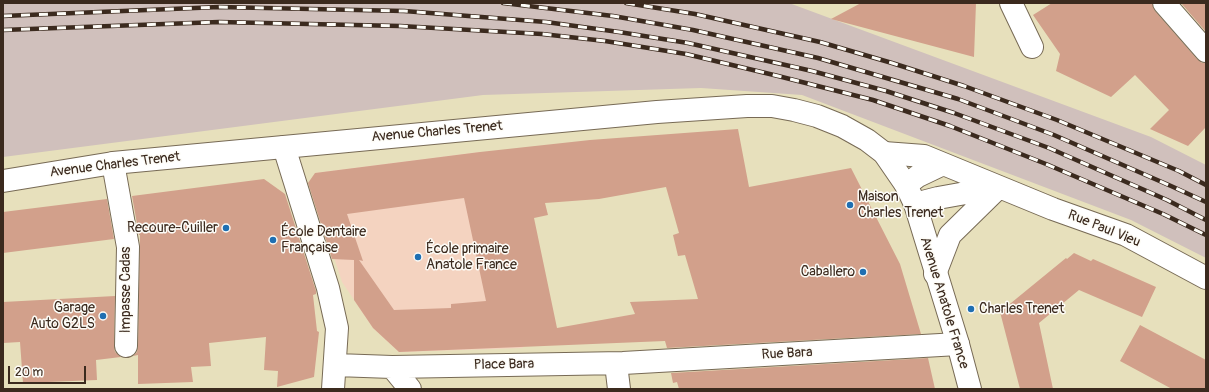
<!DOCTYPE html>
<html>
<head>
<meta charset="utf-8">
<style>
	body { margin:0 }
	#map { position:relative; width:1209px; height:392px; overflow:hidden; background:#e7e0bc; font-family:Pangolin,sans-serif }
	canvas { display:block }
	.frame { position:absolute; inset:0; border:4px solid #3b2a1e; pointer-events:none }
	.scale { position:absolute; left:8px; top:366px; width:78px; height:18px; box-sizing:border-box; border:2px solid #3b2a1e; border-top:0; padding-left:5px; font-size:12px; line-height:14px; white-space:nowrap; color:#3b2a1e; -webkit-text-stroke:3px #fdfcf7; paint-order:stroke }
</style>
</head>
<body>
<div id="map">
<canvas width="1209" height="392"></canvas>
<div class="frame"></div>
<div class="scale">20 m</div>
</div>
<script>
const c = document.querySelector('canvas').getContext('2d');
c.lineJoin = 'round';
function fill(path, color) {
  c.fillStyle = color;
  c.fill(path, 'evenodd');
}
function shape(rows) {
  const path = new Path2D();
  for (const r of rows) {
    path.moveTo(r[0], r[1]);
    for (let i = 2; i < r.length; i += 2) path.lineTo(r[i], r[i + 1]);
  }
  return path;
}
function stroke(path, color, width, dash) {
  c.strokeStyle = color;
  c.lineWidth = width;
  c.lineCap = dash ? 'butt' : 'round';
  c.setLineDash(dash || []);
  c.stroke(path);
}
function label(font, color, halo, rows, align = 'center') {
  c.font = font + ' Pangolin,sans-serif';
  c.lineWidth = 3;
  c.setLineDash([]);
  c.textBaseline = 'middle';
  c.strokeStyle = halo;
  c.fillStyle = color;
  for (const [text, x, y, turn = 0] of rows) {
    c.save();
    c.translate(x, y);
    c.rotate((+turn || 0) * Math.PI / 180);
    c.textAlign = isNaN(turn) ? turn : align;
    if (halo) c.strokeText(text, 0, 0);
    c.fillText(text, 0, 0);
    c.restore();
  }
}
fill(shape([
	[480,152,523,348,399,352,373,328,342,282,318,208,315,173]
]), '#f4d3c0');
fill(shape([
	[3,3,789,3,1151,137,1206,165,1206,258,1131,220,802,95,701,88,483,95,3,157]
]), '#d0c0bc');
fill(shape([
	[861,3,976,3,974,57,831,19],
	[1052,3,1152,3,1155,11,1197,59,1202,63,1206,63,1206,127,1188,146,1150,129,1169,110,1135,75,1111,97,1056,71,1060,54,1033,15],
	[1181,3,1206,3,1206,32],
	[738,129,749,187,851,168,900,264,921,334,667,348,665,341,399,352,373,328,354,300,354,260,332,259,308,183,315,173,480,152,590,140],
	[666,187,679,233,673,235,678,256,685,255,698,299,630,302,635,314,557,328,534,218,548,215,545,203,599,199],
	[464,198,486,301,451,304,451,308,394,310,359,260,363,261,347,214],
	[264,179,285,194,316,291,316,294,313,295,317,331,319,332,314,377,277,387,278,371,264,370,266,337,209,343,211,366,191,367,193,382,138,384,138,355,133,356,137,352,138,346,140,235,139,235,132,196],
	[107,199,114,239,3,253,3,212],
	[1074,253,1091,261,1093,259,1156,287,1142,317,1079,290,1039,323,1053,389,1020,389,1000,312,1066,258,1067,259],
	[115,296,114,346,115,352,121,357,96,360,97,380,23,383,20,342,3,343,3,302],
	[1140,325,1206,360,1206,389,1172,389,1120,361],
	[928,358,935,389,679,389,677,382,673,383,671,373]
]), '#d2a08b');
const minor = shape([
	[1011,3,1032,47],
	[1164,3,1206,51],
	[284,147,328,288,337,328,333,389],
	[884,153,924,156,1053,209,1126,235,1206,278],
	[113,163,128,247,126,346],
	[906,185,918,176,943,164],
	[915,204,938,198,999,187],
	[935,274,950,235,999,187],
	[616,364,619,389],
	[336,365,392,367,410,389],
	[392,367,623,363,958,344]
]);
const secondary = shape([
	[3,181,113,163,657,112,747,106,772,106,794,110,817,116,842,126,867,140,884,153,906,185,915,204,958,344,970,389]
]);
stroke(minor, '#776a55', 24);
stroke(secondary, '#776a55', 24);
stroke(minor, '#fff', 22);
stroke(secondary, '#fff', 22);
const rail = shape([
	[503,3,613,16,693,30,818,58,958,99,1054,135,1171,186,1206,202],
	[626,3,695,14,820,42,892,63,964,86,1057,120,1179,171,1206,185],
	[3,16,219,7,404,11,546,22,619,32,688,43,812,71,886,91,954,113,1049,148,1167,200,1206,220],
	[3,30,219,22,400,26,542,34,605,41,686,54,778,76,873,100,950,126,1046,164,1163,214,1206,235]
]);
stroke(rail, '#3b2a1e', 4.5);
stroke(rail, '#fdfcf7', 3, [9]);
for (const [x, y, r, color] of [
	[850,205,4,"#1f6fb2"],
	[226,228,4,"#1f6fb2"],
	[273,240,4,"#1f6fb2"],
	[418,257,4,"#1f6fb2"],
	[863,272,4,"#1f6fb2"],
	[971,309,4,"#1f6fb2"],
	[103,316,4,"#1f6fb2"]
]) {
  const dot = new Path2D();
  dot.arc(x, y, r, 0, 2 * Math.PI);
  c.fillStyle = color;
  c.fill(dot);
  stroke(dot, '#fdfcf7', 1.5);
}
label('14px', '#3b2a1e', '#fdfcf7', [
	["Avenue Charles Trenet",437,132,-5],
	["Avenue Charles Trenet",115,165,-7],
	["Rue Paul Vieu",1104,229,22],
	["Impasse Cadas",126,290,-90],
	["Avenue Anatole France",944,303,73],
	["Rue Bara",787,354,-3],
	["Place Bara",504,365,-1]
]);
label('14px', '#3b2a1e', '#fdfcf7', [
	["Maison",858,197],
	["Charles Trenet",858,213],
	["Recoure-Cuiller",218,228,"right"],
	["École Dentaire",281,232],
	["Française",281,248],
	["École primaire",426,249],
	["Anatole France",426,265],
	["Caballero",855,272,"right"],
	["Garage",95,308,"right"],
	["Auto G2LS",95,324,"right"],
	["Charles Trenet",979,309]
], 'left');
</script>
</body>
</html>
